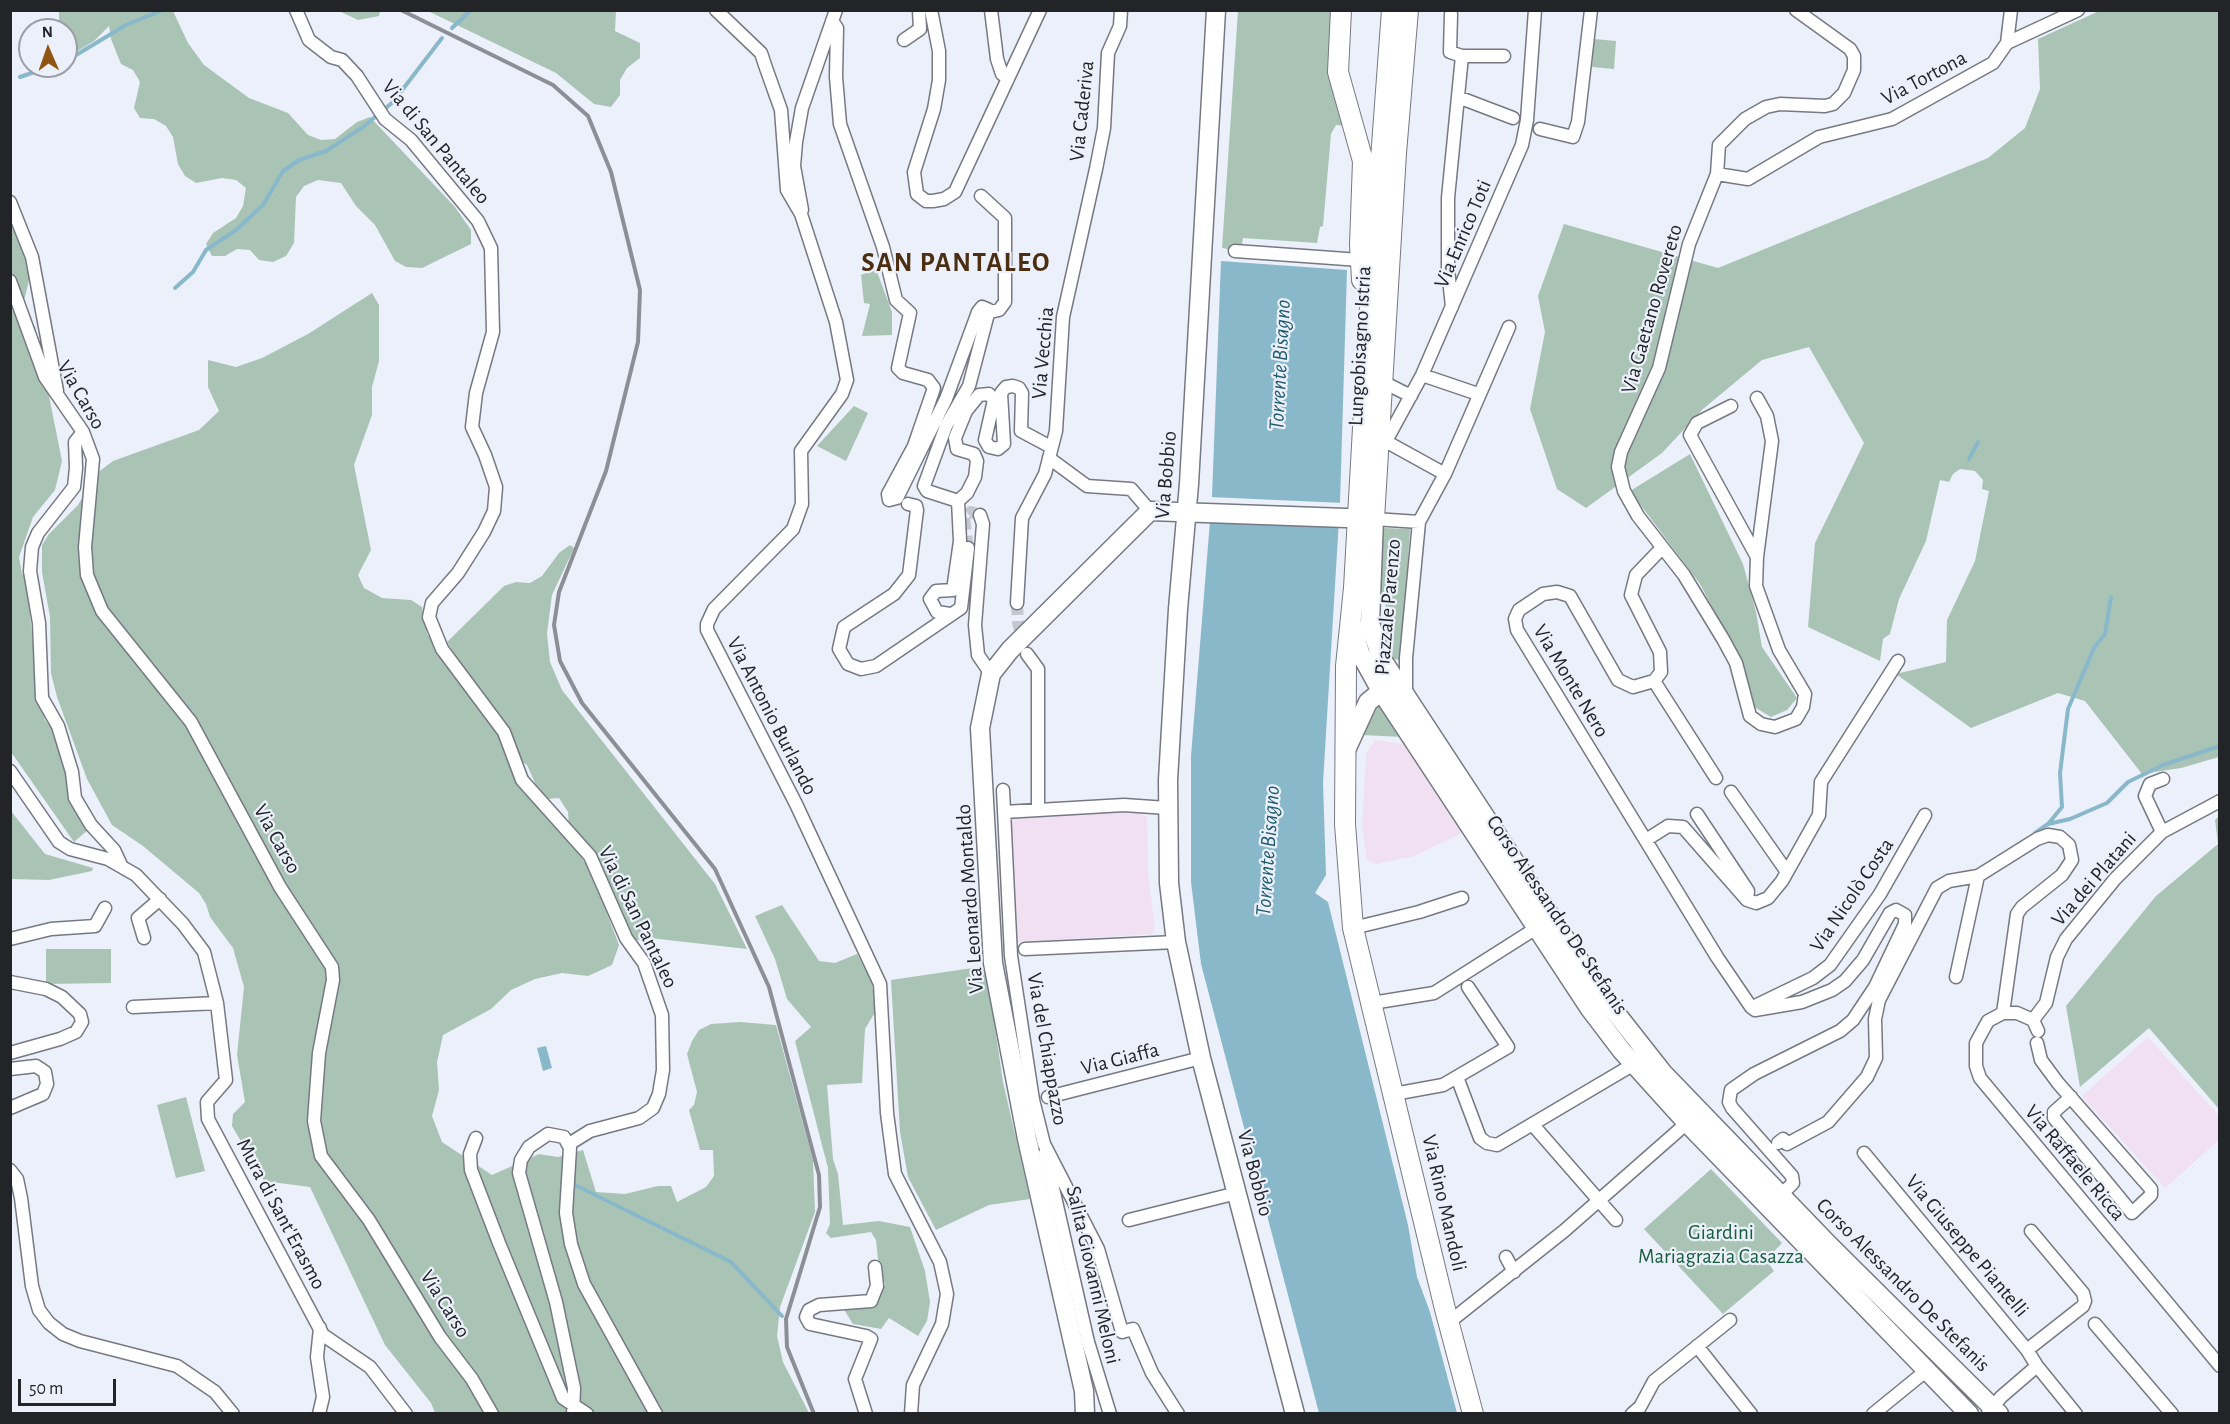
<!DOCTYPE html>
<html>
<head>
<meta charset="utf-8">
<style>
	body { margin:0 }
	#map { position:relative; width:2230px; height:1424px; overflow:hidden; background:#ecf0fa; font-family:"Alegreya Sans",sans-serif }
	canvas { display:block }
	.frame { position:absolute; inset:0; border:12px solid #222428; pointer-events:none }
	.north { position:absolute; left:18px; top:18px; width:60px; height:60px; box-sizing:border-box; background:#ecf0fa; border:2px solid #9b9ea6; border-radius:50%; rotate:358deg; font-size:16px; font-weight:700; line-height:24px; text-align:center; color:#222428 }
	.north::after { content:''; display:block; margin:auto; width:21px; height:27px; background:#905512; clip-path:polygon(50% 0,100% 100%,50% 72%,0 100%) }
	.scale { position:absolute; left:18px; top:1379px; width:98px; height:27px; box-sizing:border-box; border:3px solid #222428; border-top:0; padding-left:8px; font-size:18px; line-height:21px; white-space:nowrap; color:#222428; -webkit-text-stroke:4px #ecf0fa; paint-order:stroke }
</style>
</head>
<body>
<div id="map">
<canvas width="2230" height="1424"></canvas>
<div class="frame"></div>
<div class="north">N</div>
<div class="scale">50 m</div>
</div>
<script>
const c = document.querySelector('canvas').getContext('2d');
c.lineJoin = 'round';
function fill(path, color) {
  c.fillStyle = color;
  c.fill(path, 'evenodd');
}
function shape(rows) {
  const path = new Path2D();
  for (const r of rows) {
    path.moveTo(r[0], r[1]);
    for (let i = 2; i < r.length; i += 2) path.lineTo(r[i], r[i + 1]);
  }
  return path;
}
function stroke(path, color, width, dash) {
  c.strokeStyle = color;
  c.lineWidth = width;
  c.lineCap = dash ? 'butt' : 'round';
  c.setLineDash(dash || []);
  c.stroke(path);
}
function label(font, color, halo, rows, align = 'center') {
  c.font = font + ' "Alegreya Sans",sans-serif';
  c.lineWidth = 4.5;
  c.setLineDash([]);
  c.textBaseline = 'middle';
  c.strokeStyle = halo;
  c.fillStyle = color;
  for (const [text, x, y, turn = 0] of rows) {
    c.save();
    c.translate(x, y);
    c.rotate((+turn || 0) * Math.PI / 180);
    c.textAlign = isNaN(turn) ? turn : align;
    if (halo) c.strokeText(text, 0, 0);
    c.fillText(text, 0, 0);
    c.restore();
  }
}
fill(shape([
	[1375,740,1404,744,1464,832,1414,856,1376,864,1367,860,1362,826,1366,754],
	[1134,810,1147,817,1148,873,1155,930,1152,934,1018,942,1010,818],
	[2148,1037,2219,1116,2219,1140,2165,1188,2082,1096]
]), '#f0e0f1');
fill(shape([
	[143,11,173,11,188,43,204,65,249,98,288,113,308,135,321,140,335,139,357,122,370,117,455,207,471,230,471,244,422,268,406,267,395,261,375,225,356,206,341,183,318,180,304,186,296,197,294,243,286,256,273,262,259,260,250,250,237,249,225,256,212,256,206,244,213,233,236,218,243,206,246,188,236,180,222,178,196,183,185,176,178,164,173,137,166,126,154,119,140,118,134,108,140,82,133,70,121,64,111,39,109,26,94,41,66,58,66,30,59,30,59,11],
	[339,11,380,11,379,16,358,20],
	[428,11,616,11,615,31,640,43,640,58,627,68,620,80,620,95,611,107,594,104,556,73],
	[1238,11,1335,11,1349,126,1336,125,1331,134,1323,226,1320,227,1317,243,1243,238,1241,251,1222,248],
	[2099,11,2219,11,2219,757,2181,768,2142,774,2085,701,2058,693,1971,728,1896,674,1946,662,1947,620,1975,561,1989,491,1982,489,1983,480,1975,471,1960,469,1953,474,1949,482,1940,480,1926,541,1899,599,1890,634,1883,639,1880,661,1808,627,1815,543,1864,443,1809,347,1762,360,1703,409,1662,453,1586,508,1557,489,1530,409,1545,332,1538,296,1564,224,1718,268,1988,158,2025,128,2040,89,2038,39],
	[1594,39,1616,41,1614,69,1592,67],
	[10,214,24,247,30,276,24,301,29,324,35,326,62,461,55,490,33,517,19,557,22,574,26,573,38,697,45,720,54,731,64,760,96,823,74,842,11,752],
	[876,269,892,312,892,335,862,336,870,304,864,303,861,275],
	[372,293,379,305,379,361,372,387,372,415,354,465,371,550,358,575,364,588,382,598,411,600,422,607,427,634,496,726,510,758,591,871,619,945,612,965,588,976,562,973,535,979,511,990,491,1009,443,1035,437,1062,439,1090,432,1116,442,1142,492,1175,539,1154,558,1157,583,1150,596,1192,625,1194,658,1186,671,1186,677,1202,706,1187,714,1176,713,1150,700,1150,689,1110,694,1105,697,1092,687,1054,692,1041,699,1030,711,1024,740,1022,776,1025,813,1160,815,1212,780,1307,777,1336,783,1362,809,1413,435,1413,431,1403,385,1345,310,1187,264,1181,232,1126,233,1114,245,1102,237,1055,244,987,233,948,210,917,206,904,199,893,143,846,112,825,87,779,57,697,51,673,50,617,42,572,42,545,49,534,78,505,85,493,88,480,105,467,113,461,199,430,219,411,208,387,208,360,236,367,262,358,308,334],
	[854,406,868,413,846,461,817,446],
	[1690,454,1743,564,1756,612,1762,647,1797,698,1787,710,1771,717,1751,705,1734,649,1700,584,1630,491],
	[1383,528,1410,529,1401,660,1392,659,1383,641,1381,620,1385,615,1386,598,1380,589],
	[570,545,574,548,552,595,547,633,550,662,562,690,715,884,747,949,650,938,631,941,569,827,568,812,559,798,547,799,540,794,527,765,519,760,509,731,466,672,447,642,504,586,516,582,530,583,542,576,559,553],
	[1379,704,1403,737,1362,735],
	[11,811,45,854,93,868,92,871,49,880,11,879],
	[2219,816,2219,1109,2149,1028,2080,1087,2066,1006,2156,896,2218,844,2215,820],
	[782,905,819,961,835,963,857,954,871,980,877,1009,865,1029,862,1083,827,1085,833,1159,838,1174,843,1225,879,1221,910,1227,925,1271,930,1302,927,1321,918,1336,889,1318,881,1329,853,1324,843,1308,876,1305,885,1284,879,1269,876,1240,871,1232,831,1238,826,1233,830,1224,828,1168,795,1041,811,1027,787,999,775,959,755,916],
	[46,949,111,949,111,983,46,984],
	[986,966,1003,1082,1030,1199,989,1205,936,1230,908,1177,900,1132,891,980],
	[186,1097,205,1171,176,1178,157,1105],
	[1711,1169,1782,1243,1766,1260,1774,1271,1723,1314,1644,1229]
]), '#a9c4b4');
fill(shape([
	[1221,261,1347,270,1340,503,1323,783,1326,875,1315,893,1328,902,1408,1225,1417,1277,1430,1312,1457,1413,1319,1413,1201,964,1191,882,1191,756,1212,496],
	[546,1046,552,1068,543,1071,537,1048]
]), '#89b8cb');
fill(shape([
	[1210,497,1343,503,1342,527,1209,521]
]), '#ecf0fa');
stroke(shape([
	[452,28,471,10],
	[66,61,126,25,163,10],
	[20,77,52,66],
	[175,288,193,272,206,250,236,230,263,205,283,171,299,160,326,151,363,127,393,102,442,38],
	[1969,459,1978,442],
	[2048,824,2062,807,2060,773,2068,709,2094,648,2105,634,2111,597],
	[2035,833,2048,824,2070,819,2107,803,2128,782,2163,765,2220,746],
	[571,1183,731,1262,782,1316]
]), '#89b8cb', 4);
stroke(shape([
	[968,548,964,518,971,512,980,515],
	[1017,603,1018,622,1023,643]
]), '#c4c7d0', 12, [12, 6]);
const street = shape([
	[296,10,309,40,331,57,342,60,357,76,385,119,411,140,478,221,491,248,493,332,476,393,472,427,485,455,496,487,494,511,484,532,458,573,432,603,429,617,442,649,504,732,522,780,590,856,626,938,644,963,662,1015,663,1070,659,1094,653,1108,639,1118,590,1131,569,1144],
	[716,10,761,53,766,68,781,110,787,190,801,214,836,322,847,380,842,394,801,451,802,504,793,529,714,609,707,624,707,630,796,804,880,984,887,1113,895,1174,940,1262,947,1294,942,1324,913,1385,911,1414],
	[931,10,939,51,939,80,934,109,914,172,917,194,926,201,933,201,944,199,955,192,1040,10],
	[991,10,997,59,1002,74,1008,79],
	[1451,14,1450,52,1462,56,1448,198,1448,269,1452,307],
	[832,21,837,28,836,77,840,124,883,247,896,300,910,313,898,368,903,373,928,380,934,388,914,446,888,494,889,500,897,498,946,399,978,312,982,307,989,310,969,386,946,426,924,486,927,491,958,501],
	[904,40,920,29,919,10],
	[2007,43,2078,10],
	[1462,56,1504,56],
	[1458,97,1513,118],
	[1540,129,1573,137,1578,122,1591,10],
	[1717,174,1748,179,1819,137,1892,119,1993,63,2007,43,2011,10],
	[981,196,1005,218,1005,302,999,310,990,312],
	[10,202,32,257,57,391],
	[802,210,794,166,796,142,802,108,836,10],
	[1235,251,1360,260],
	[10,281,45,377,83,432,93,459,85,547,87,575,102,611,191,722,280,887,332,967,333,980,319,1053,314,1121,321,1156,369,1220,440,1337,472,1379,492,1414],
	[1422,375,1478,394],
	[1381,381,1411,396],
	[1757,398,1767,416,1772,441,1757,557,1756,586,1779,650,1805,694,1803,707,1796,719,1775,727,1761,724,1750,716,1736,663,1723,639,1684,575,1638,516,1624,491,1618,467,1621,452,1659,368,1689,244,1717,174,1719,145,1745,119,1766,107,1780,104,1825,106,1833,104,1844,93,1854,70,1854,56,1850,49,1796,10],
	[1731,406,1697,423,1690,435,1757,557],
	[83,432,75,442,76,468,74,487,38,533,32,547,30,571,39,623,42,698,58,726,72,772,75,798,91,825,114,850,121,865],
	[1387,442,1445,474],
	[1379,454,1422,375,1522,145,1527,120,1535,10],
	[1049,458,1087,486,1131,489,1150,511],
	[958,501,967,493,975,477,977,461,974,454,957,449,955,438,966,411,979,395,989,394,994,400,985,440,989,447,998,449,1004,444,1001,393,1006,387,1013,386,1019,388,1022,393,1021,431,1051,447],
	[908,504,916,506,917,510,909,575,894,594,844,627,839,649,848,664,861,669,876,666,961,608,968,548],
	[980,515,983,524,975,625,978,655,991,674],
	[1374,519,1419,522],
	[1661,549,1636,575,1631,595,1660,652,1661,672,1654,681,1633,687,1618,680,1570,596,1557,592,1543,594,1519,610,1515,619,1517,630,1717,957,1751,1007],
	[1017,603,1022,518,1045,474,1056,431,1063,317,1096,169,1104,128,1108,53,1120,26,1121,10],
	[950,614,937,612,930,599,936,591,953,590,960,541,958,501],
	[1027,654,1038,669,1038,810],
	[1654,681,1716,778],
	[1406,694,1406,658,1419,522,1445,474,1509,327],
	[10,771,59,842,70,849,108,859,136,875,183,924,204,952,217,1003,226,1080,207,1102,208,1119,323,1335,370,1367,406,1414],
	[1003,790,1011,956,1033,1100,1044,1144,1098,1249,1122,1332,1133,1329,1152,1373,1178,1414],
	[1731,792,1787,872],
	[1004,812,1124,805,1167,808],
	[1697,814,1748,891,1747,899],
	[2162,832,2220,801],
	[1646,840,1668,826,1683,827,1747,900,1756,903,1768,898,1782,881,1819,815,1821,782,1898,661],
	[1353,928,1419,912,1462,898],
	[144,938,138,918,160,899],
	[10,939,51,929,95,926,105,908],
	[1025,949,1176,942],
	[1956,977,1978,876],
	[10,982,46,989,62,997,80,1014,82,1022,76,1032,60,1039,10,1053],
	[1372,1003,1434,993,1538,927],
	[1755,1006,1813,978,1830,965,1880,894,1925,815],
	[133,1007,217,1003],
	[1751,1007,1755,1010,1802,1002,1832,990,1845,981,1863,960,1890,913,1896,910,1905,915,1905,924,1875,987,1853,1020,1840,1031,1754,1074,1731,1090,1729,1102,1732,1108,1792,1176,1793,1183,1776,1200],
	[2033,1020,2046,1003,2057,957,2066,939,2115,879,2162,832,2145,796,2150,784,2163,779],
	[2038,1031,2033,1020,2017,1013,2003,1013,1988,1021,1976,1043,1976,1066,1980,1078,2220,1366],
	[2037,1043,2041,1060,2058,1083,2151,1189,2151,1195,2132,1213,2054,1118,2054,1112,2071,1097],
	[10,1069,36,1066,45,1072,47,1084,43,1094,10,1108],
	[1457,1077,1480,1138,1487,1143,1497,1145,1634,1064],
	[1394,1094,1443,1085,1508,1047,1468,987],
	[1048,1097,1201,1058],
	[1533,1125,1616,1220],
	[476,1138,470,1154,471,1170,499,1243,563,1398,587,1414],
	[1778,1143,1783,1139,1787,1144,1828,1122,1867,1077,1876,1058,1875,1019,1879,1000,1937,888,1949,881,1978,876,2037,839,2048,835,2060,837,2069,845,2072,860,2062,875,2022,907,2017,914,2003,1013],
	[1045,1153,1088,1342,1110,1414],
	[1864,1153,2027,1350,2037,1366],
	[10,1170,17,1179,21,1198,32,1286,39,1310,49,1323,63,1334,80,1341,177,1366,215,1392,233,1414],
	[1129,1220,1237,1193],
	[1506,1257,1514,1272],
	[1448,1323,1564,1231,1687,1123],
	[2095,1324,2172,1414],
	[1697,1346,1751,1414],
	[2027,1350,2083,1306,2085,1301,2083,1293,2031,1231],
	[1988,1413,2001,1397,2037,1366,2076,1414],
	[319,1414,323,1397,317,1357,320,1328],
	[573,1414,574,1388,556,1302,519,1173,521,1160,529,1147,548,1134,564,1137,570,1148,566,1213,571,1244,584,1284,656,1414],
	[866,1414,855,1379,871,1339,866,1336,810,1324,806,1317,809,1310,819,1305,871,1301,877,1286,875,1267],
	[1632,1414,1640,1407,1654,1381,1730,1320],
	[1873,1414,1927,1370]
]);
const secondary = shape([
	[1216,10,1189,484,1178,609,1168,780,1169,883,1176,942,1201,1058,1295,1414],
	[1352,624,1360,653,1381,691,1590,1009,1622,1051,1687,1123,1969,1414],
	[1346,750,1368,702,1389,685],
	[1085,1414,1084,1391,1027,1139,993,963,980,728,991,674,1010,650,1150,511,1374,519,1370,623,1381,658,1604,998,1663,1073,1828,1244,1999,1414]
]);
const primary = shape([
	[1341,10,1338,72,1363,161,1360,245,1362,280],
	[1392,10,1369,321,1354,588,1346,666,1345,824,1353,928,1445,1309,1473,1414],
	[1374,519,1396,153,1408,10]
]);
stroke(street, '#767983', 15);
stroke(secondary, '#767983', 21);
stroke(primary, '#767983', 22);
stroke(street, '#fff', 12);
stroke(secondary, '#fff', 18);
stroke(primary, '#fff', 20);
stroke(shape([
	[401,10,553,85,588,116,611,172,640,290,638,342,606,471,559,592,554,625,560,661,582,703,715,869,769,987,819,1175,820,1207,786,1319,787,1347,814,1414]
]), '#8c8f96', 4);
label('21px', '#222428', '#ecf0fa', [
	["Via Tortona",1924,78,-28],
	["Via Caderiva",1082,111,-84],
	["Via di San Pantaleo",436,142,50],
	["Via Enrico Toti",1463,234,-67],
	["Via Gaetano Rovereto",1652,309,-74],
	["Lungobisagno Istria",1360,346,-87],
	["Via Vecchia",1043,353,-85],
	["Via Carso",81,395,60],
	["Via Bobbio",1166,475,-85],
	["Piazzale Parenzo",1388,607,-85],
	["Via Monte Nero",1571,681,59],
	["Via Antonio Burlando",772,716,63],
	["Via Carso",277,839,61],
	["Via dei Platani",2094,879,-49],
	["Via Nicolò Costa",1852,895,-56],
	["Via Leonardo Montaldo",970,899,-94],
	["Corso Alessandro De Stefanis",1557,915,56],
	["Via di San Pantaleo",638,917,64],
	["Via del Chiappazzo",1047,1049,80],
	["Via Giaffa",1120,1059,-14],
	["Via Raffaele Ricca",2075,1163,50],
	["Via Bobbio",1255,1173,75],
	["Via Rino Mandoli",1444,1203,77],
	["Mura di Sant'Erasmo",281,1214,62],
	["Via Giuseppe Piantelli",1967,1246,50],
	["Salita Giovanni Meloni",1093,1275,77],
	["Corso Alessandro De Stefanis",1903,1285,45],
	["Via Carso",445,1304,58]
]);
label('21px', '#165e3e', '#ecf0fa', [
	["Giardini",1721,1233],
	["Mariagrazia Casazza",1721,1257]
]);
label('italic 22px', '#1e5b70', '#ecf0fa', [
	["Torrente Bisagno",1280,365,-87],
	["Torrente Bisagno",1268,851,-86]
]);
c.letterSpacing = '1.5px';
label('bold 27px', '#4c2f12', '#ecf0fa', [
	["SAN PANTALEO",956,263]
]);
c.letterSpacing = '0px';
</script>
</body>
</html>
